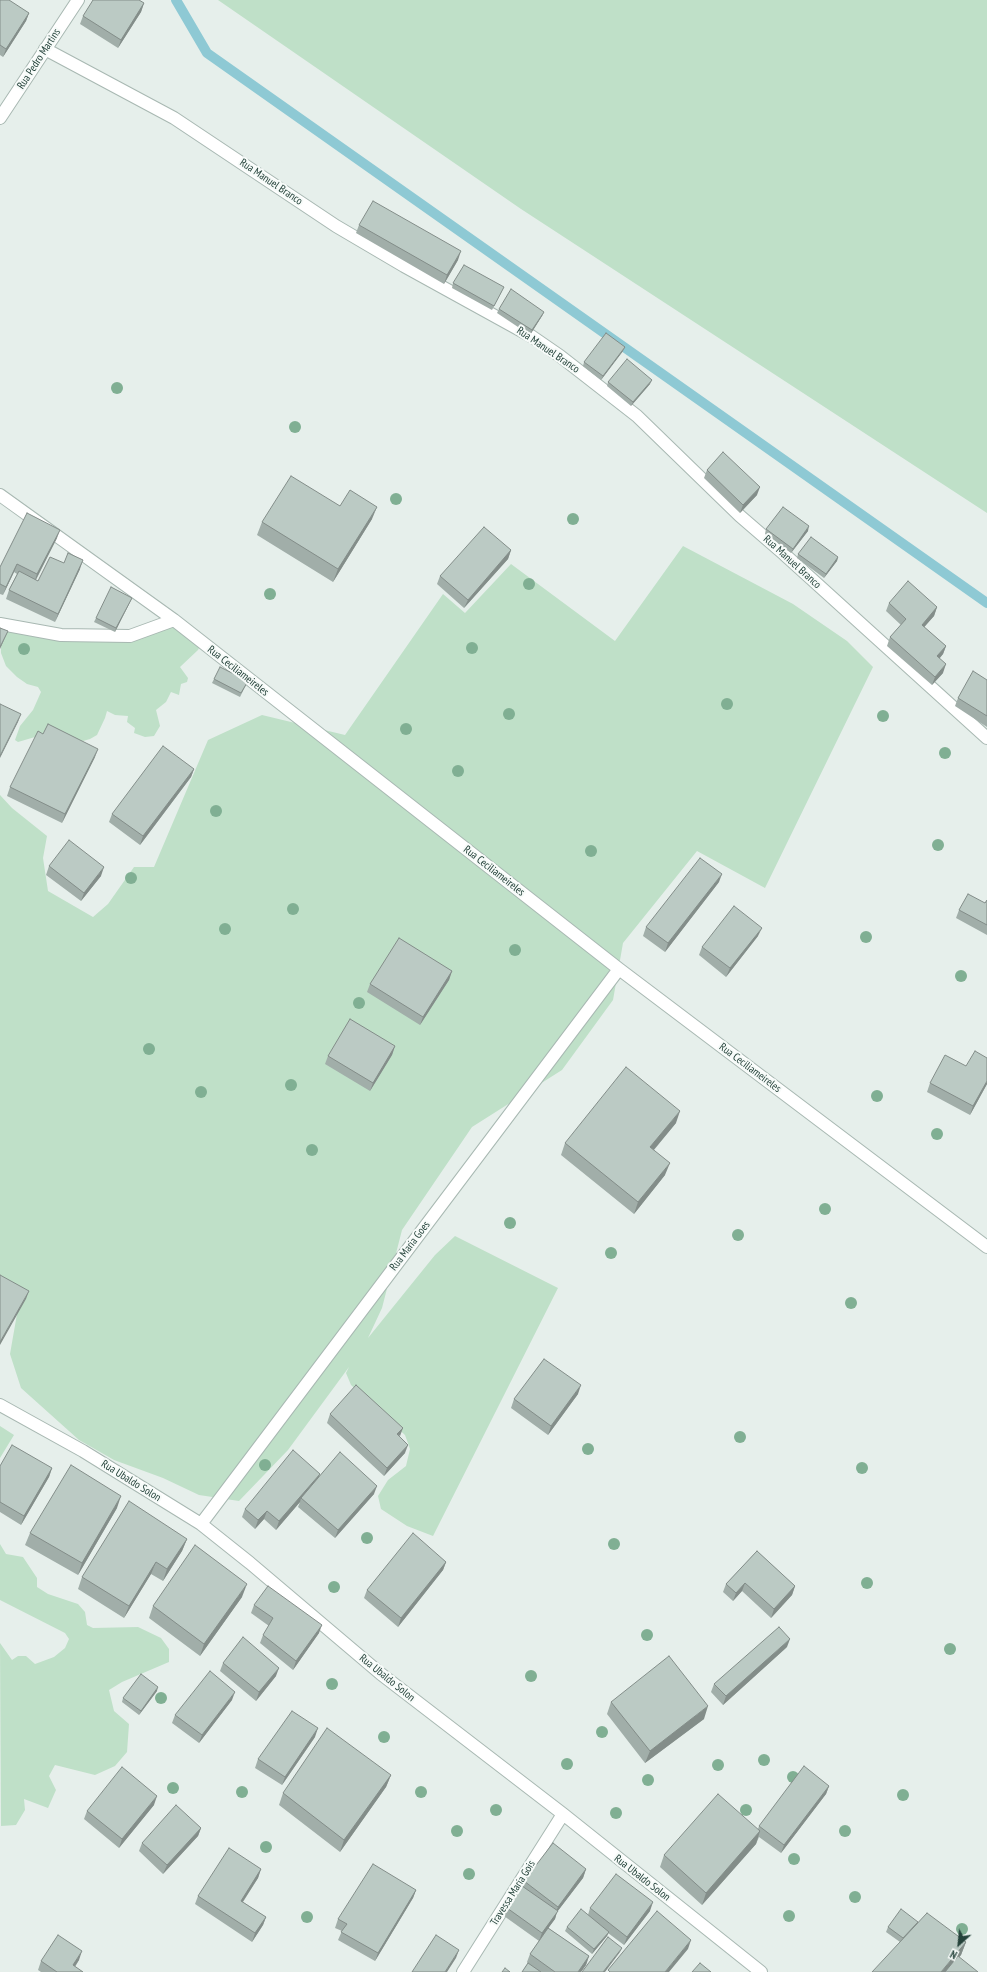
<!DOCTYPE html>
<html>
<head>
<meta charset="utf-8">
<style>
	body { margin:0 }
	#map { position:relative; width:987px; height:1972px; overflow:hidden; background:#e6efeb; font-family:"PT Sans Narrow",sans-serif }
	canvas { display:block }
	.north { position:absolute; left:939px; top:1924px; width:40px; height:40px; -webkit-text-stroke:3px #f7fbf9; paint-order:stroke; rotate:207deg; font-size:11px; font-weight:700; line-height:16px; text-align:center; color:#24423a }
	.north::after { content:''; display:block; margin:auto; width:14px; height:18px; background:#24423a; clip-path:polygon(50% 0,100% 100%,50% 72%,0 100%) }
</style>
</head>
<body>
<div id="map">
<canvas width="987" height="1972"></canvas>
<div class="north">N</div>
</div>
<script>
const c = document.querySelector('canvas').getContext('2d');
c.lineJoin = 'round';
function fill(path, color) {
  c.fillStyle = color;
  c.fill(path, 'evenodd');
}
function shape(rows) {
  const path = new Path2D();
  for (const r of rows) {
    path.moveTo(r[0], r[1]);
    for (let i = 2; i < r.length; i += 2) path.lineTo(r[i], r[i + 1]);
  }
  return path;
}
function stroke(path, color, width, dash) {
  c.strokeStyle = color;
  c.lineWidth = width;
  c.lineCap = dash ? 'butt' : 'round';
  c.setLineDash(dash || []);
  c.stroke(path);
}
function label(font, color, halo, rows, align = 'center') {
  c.font = font + ' "PT Sans Narrow",sans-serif';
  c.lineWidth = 4;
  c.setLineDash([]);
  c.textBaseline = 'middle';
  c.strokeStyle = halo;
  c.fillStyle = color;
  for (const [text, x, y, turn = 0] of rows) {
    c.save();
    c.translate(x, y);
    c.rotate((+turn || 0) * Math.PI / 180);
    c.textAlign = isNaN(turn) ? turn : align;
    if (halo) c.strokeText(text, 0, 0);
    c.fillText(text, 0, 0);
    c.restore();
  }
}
fill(shape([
	[218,0,987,0,987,513,521,209],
	[683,546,793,604,847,641,873,667,765,888,697,851,623,943,613,1000,562,1070,472,1127,402,1230,382,1308,368,1338,435,1255,455,1236,558,1288,433,1536,407,1526,381,1509,378,1496,388,1480,406,1466,410,1449,405,1435,351,1385,346,1373,349,1367,288,1450,239,1501,199,1495,163,1478,114,1460,79,1440,21,1388,10,1354,17,1314,16,1294,0,1280,0,795,12,808,47,836,43,858,48,891,93,917,108,904,134,867,154,867,208,740,262,715,345,735,443,594,465,613,511,564,615,641],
	[174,620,200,646,198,650,180,667,188,678,187,682,181,684,179,695,171,692,166,702,156,710,160,726,154,736,145,737,134,733,135,728,127,722,128,716,115,715,107,711,105,718,97,735,90,739,83,741,52,732,18,742,15,740,20,726,33,710,41,692,38,687,27,684,17,677,6,666,1,653,0,624,130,636],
	[0,1426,14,1435,0,1458],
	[0,1544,6,1554,23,1557,37,1578,37,1587,48,1594,78,1604,85,1612,87,1625,93,1628,138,1627,161,1638,169,1649,169,1662,122,1682,109,1690,114,1711,129,1724,127,1752,115,1766,95,1775,55,1765,49,1776,56,1790,48,1808,24,1799,25,1810,16,1825,1,1826,0,1643,12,1660,18,1656,26,1656,35,1664,54,1657,65,1648,69,1639,65,1633,0,1600]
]), '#bfe0c8');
stroke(shape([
	[176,0,207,53,987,603]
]), '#8ec9d4', 10);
const minor = shape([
	[45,49,174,118,336,226,404,266,531,336,560,356,637,416,740,516,784,554,987,738],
	[0,118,78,0],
	[0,495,174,620,619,969,987,1247],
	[0,624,61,635,130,636,174,620],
	[0,1405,83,1451,201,1524,250,1563,381,1674,563,1814,761,1972],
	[201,1524,619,969],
	[463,1972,563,1814]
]);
stroke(minor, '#a8b8b2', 14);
stroke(minor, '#fff', 12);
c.fillStyle = '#80af93';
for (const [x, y] of [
	[117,388],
	[295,427],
	[396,499],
	[573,519],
	[529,584],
	[270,594],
	[472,648],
	[24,649],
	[727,704],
	[509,714],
	[883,716],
	[406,729],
	[945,753],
	[458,771],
	[216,811],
	[938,845],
	[591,851],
	[131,878],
	[293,909],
	[225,929],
	[866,937],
	[515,950],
	[961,976],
	[359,1003],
	[149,1049],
	[291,1085],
	[201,1092],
	[877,1096],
	[937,1134],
	[312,1150],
	[825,1209],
	[510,1223],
	[738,1235],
	[611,1253],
	[851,1303],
	[740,1437],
	[588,1449],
	[265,1465],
	[862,1468],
	[367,1538],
	[614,1544],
	[867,1583],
	[334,1587],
	[647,1635],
	[950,1649],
	[531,1676],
	[332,1684],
	[161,1698],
	[602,1732],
	[384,1737],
	[764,1760],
	[567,1764],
	[718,1765],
	[793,1777],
	[648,1780],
	[173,1788],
	[242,1792],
	[421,1792],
	[903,1795],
	[496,1810],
	[746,1810],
	[616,1813],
	[457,1831],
	[845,1831],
	[266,1847],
	[794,1859],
	[469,1874],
	[855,1897],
	[789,1916],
	[307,1917],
	[962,1929]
]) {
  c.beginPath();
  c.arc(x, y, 6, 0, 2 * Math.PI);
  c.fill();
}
fill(shape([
	[0,0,29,13,26,21,3,57,0,55],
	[144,3,141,12,118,48,80,24,83,16],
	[359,225,458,260,444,284,356,233],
	[453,283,502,291,492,310,452,288],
	[499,309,544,312,542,316,530,335,497,313],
	[623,351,601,380,583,366,584,362],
	[608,382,650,384,631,406,607,386],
	[707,470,757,495,740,513,704,478],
	[340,506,372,519,333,582,257,535,262,522],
	[766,529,808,531,791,553,765,534],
	[57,538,36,580,38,581,64,563,80,569,55,622,6,599,9,590,17,574,14,572,3,595,0,594,0,567],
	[511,550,508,559,464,608,437,584,440,576],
	[798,554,838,557,837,561,824,578,797,558],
	[132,598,115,632,94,622,96,618],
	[889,603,937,607,934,616,924,627,946,646,943,654,939,659,943,673,932,685,887,646,890,637,901,625,886,611],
	[214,679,246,685,240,697,212,683],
	[987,680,987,727,955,706,958,698],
	[95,757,62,823,7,796,10,787],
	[194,769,191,777,140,845,109,822,112,814],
	[49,866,101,876,81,901,46,875],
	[719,882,665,952,643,936,646,927],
	[987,900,987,935,956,918,959,910,985,903],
	[758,936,726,977,699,955,702,947],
	[452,971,449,980,420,1025,367,992,370,984],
	[395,1046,392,1055,370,1091,325,1064,328,1056],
	[930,1083,987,1084,970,1115,927,1092],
	[676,1123,654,1150,665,1175,634,1214,561,1155,565,1143],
	[578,1394,548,1435,511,1408,514,1399],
	[330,1414,400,1437,405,1453,384,1476,327,1423],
	[0,1466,52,1468,49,1477,21,1525,0,1512],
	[320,1474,318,1479,374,1494,335,1538,298,1507,300,1502,276,1530,264,1519,255,1529,242,1517,245,1509],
	[117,1508,78,1575,25,1545,30,1533],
	[187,1539,182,1551,163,1581,151,1574,124,1618,78,1589,82,1577],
	[757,1551,795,1586,792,1595,771,1618,742,1591,733,1601,723,1592,726,1584],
	[446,1562,443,1570,398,1627,364,1598,367,1590],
	[242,1597,200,1656,149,1618,153,1606],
	[254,1605,319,1633,293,1670,260,1643,263,1635,269,1626,251,1613],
	[787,1647,723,1705,711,1692,714,1684],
	[223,1663,276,1676,256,1701,220,1671],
	[157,1691,139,1715,122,1702,123,1698],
	[232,1700,199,1743,172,1723,175,1715],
	[611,1702,704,1719,645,1763,607,1714],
	[315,1737,282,1785,255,1768,258,1759],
	[391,1775,386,1787,340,1852,279,1805,283,1793],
	[829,1786,826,1794,781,1853,759,1837,756,1844,702,1905,660,1867,664,1855,758,1829,759,1826],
	[154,1805,119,1848,84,1819,87,1811],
	[201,1828,198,1836,163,1874,139,1851,142,1843],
	[261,1869,258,1878,243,1902,266,1917,263,1925,252,1942,195,1904,198,1896],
	[586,1869,583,1878,557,1912,555,1919,548,1928,589,1956,586,1965,581,1972,522,1972,528,1963,527,1962,530,1954,539,1941,504,1916,507,1908,522,1886,524,1881],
	[416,1890,413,1898,375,1961,338,1940,342,1931,335,1928,338,1919],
	[590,1908,650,1911,624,1945,608,1933,607,1936,592,1954,565,1931,567,1927,588,1915],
	[918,1922,966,1942,961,1955,959,1957,900,1942,886,1932,888,1927],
	[79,1960,75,1967,83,1972,41,1972,38,1970,41,1961]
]), '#a1aea9');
fill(shape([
	[144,3,141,12,118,48,121,40],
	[29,13,26,21,3,57,6,49],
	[461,251,458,260,444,284,447,275],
	[544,312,542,316,530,335,532,330],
	[625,347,623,351,601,380,603,376],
	[652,380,650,384,631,406,633,402],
	[760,487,757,495,740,513,743,505],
	[377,507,372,519,333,582,338,569],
	[809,526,808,531,791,553,793,549],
	[60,530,57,538,34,583,37,574],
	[511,550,508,559,464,608,468,600],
	[838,557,837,561,824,578,826,574],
	[83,560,80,569,55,622,58,614],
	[17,564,14,572,3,595,6,587],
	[132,598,115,632,116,628],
	[937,607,934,616,919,633,922,625],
	[8,631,0,649,0,647],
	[946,646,943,654,934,665,937,656],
	[946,664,943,673,932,685,935,677],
	[21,714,18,722,0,758,0,756],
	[98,749,95,757,62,823,65,814],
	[194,769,191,777,140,845,143,836],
	[104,867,101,876,81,901,84,893],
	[722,874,719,882,665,952,668,943],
	[762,928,758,936,726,977,730,968],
	[452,971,449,980,420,1025,423,1017],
	[395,1046,392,1055,370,1091,373,1083],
	[987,1081,987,1084,970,1115,973,1106],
	[680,1111,676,1123,646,1159,650,1147],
	[670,1163,665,1175,634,1214,638,1202],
	[29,1291,26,1299,0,1345,0,1342],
	[581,1385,578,1394,548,1435,551,1426],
	[403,1428,400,1436,397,1434],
	[408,1445,405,1453,384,1476,387,1468],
	[52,1468,49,1477,21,1525,24,1516],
	[320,1474,317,1482,301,1498,300,1502,276,1530,279,1521],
	[377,1486,374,1494,335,1538,338,1530],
	[121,1496,117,1508,78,1575,82,1563],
	[267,1511,264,1519,255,1529,258,1520],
	[187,1539,182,1551,163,1581,167,1569],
	[156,1562,151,1574,124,1618,129,1606],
	[446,1562,443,1570,398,1627,401,1618],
	[745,1583,742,1591,733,1601,736,1593],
	[247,1584,242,1597,200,1656,204,1644],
	[795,1586,792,1595,771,1618,774,1609],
	[322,1625,319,1633,293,1670,296,1661],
	[790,1639,787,1647,723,1705,726,1696],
	[279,1668,276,1676,256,1701,259,1692],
	[158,1687,157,1691,139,1715,141,1711],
	[235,1692,232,1700,199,1743,202,1735],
	[708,1706,704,1719,645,1763,650,1751],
	[318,1728,315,1737,282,1785,285,1777],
	[391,1775,386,1787,340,1852,344,1840],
	[829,1786,826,1794,781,1853,784,1845],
	[157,1796,154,1805,119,1848,122,1839],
	[201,1828,198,1836,163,1874,167,1865],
	[760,1831,756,1844,702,1905,706,1893],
	[261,1869,258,1878,238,1909,241,1901],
	[586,1869,583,1878,557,1912,555,1919,539,1941,542,1933,555,1914,558,1907],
	[416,1890,413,1898,375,1961,378,1953],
	[653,1902,650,1911,624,1945,627,1937],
	[266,1917,263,1925,252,1942,255,1933],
	[609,1932,607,1936,592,1954,594,1949],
	[691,1940,688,1949,669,1972,665,1972],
	[966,1942,961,1955,947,1972,941,1972],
	[622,1948,620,1952,605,1972,603,1972],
	[459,1950,456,1958,447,1972,445,1972],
	[82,1951,79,1960,71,1972,73,1965],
	[589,1956,586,1965,581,1972,578,1972]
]), '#838d89');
const building = shape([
	[0,0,9,0,29,13,6,49,0,45,0,0],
	[93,0,139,0,144,3,121,40,83,16,93,0],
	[373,201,461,251,447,275,359,225,373,201],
	[464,265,504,287,494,306,453,283,464,265],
	[511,289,544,312,532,330,499,309,511,289],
	[606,333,625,347,603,376,584,362,606,333],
	[627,359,652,380,633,402,608,382,627,359],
	[723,452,760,487,743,505,707,470,723,452],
	[291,476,340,506,350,490,377,507,338,569,262,522,291,476],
	[783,507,809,526,793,549,766,529,783,507],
	[27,513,60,530,37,574,17,564,6,587,0,584,0,567,27,513],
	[484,527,511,550,468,600,440,576,484,527],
	[811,537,838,557,826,574,798,554,811,537],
	[68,553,83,560,58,614,9,590,19,571,38,581,50,557,64,563,68,553],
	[908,581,937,607,922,625,946,646,937,656,946,664,935,677,890,637,906,619,889,603,908,581],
	[111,587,132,598,116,628,96,618,111,587],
	[0,628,8,631,0,647,0,628],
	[220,667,248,681,241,693,214,679,220,667],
	[973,671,987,680,987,716,958,698,973,671],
	[0,704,21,714,0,756,0,704],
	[48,724,98,749,65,814,10,787,38,731,43,734,48,724],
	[163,746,194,769,143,836,112,814,163,746],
	[69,840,104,867,84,893,49,866,69,840],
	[700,858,722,874,668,943,646,927,700,858],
	[968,894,985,903,987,900,987,925,959,910,968,894],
	[734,906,762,928,730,968,702,947,734,906],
	[399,938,452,971,423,1017,370,984,399,938],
	[350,1019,395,1046,373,1083,328,1056,350,1019],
	[975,1051,987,1058,987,1081,973,1106,930,1083,945,1055,966,1066,975,1051],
	[626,1067,680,1111,650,1147,670,1163,638,1202,565,1143,626,1067],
	[0,1275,29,1291,0,1342,0,1275],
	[544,1359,581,1385,551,1426,514,1399,544,1359],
	[356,1385,403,1428,397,1434,408,1445,387,1468,330,1414,356,1385],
	[12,1445,52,1468,24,1516,0,1502,0,1466,12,1445],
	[293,1450,320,1474,279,1521,267,1511,258,1520,245,1509,293,1450],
	[340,1452,377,1486,338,1530,301,1498,340,1452],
	[71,1465,121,1496,82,1563,30,1533,71,1465],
	[129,1501,187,1539,167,1569,156,1562,129,1606,82,1577,129,1501],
	[413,1533,446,1562,401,1618,367,1590,413,1533],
	[195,1545,247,1584,204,1644,153,1606,195,1545],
	[757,1551,795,1586,774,1609,745,1583,736,1593,726,1584,757,1551],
	[268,1586,322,1625,296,1661,263,1635,273,1618,254,1605,268,1586],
	[779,1627,790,1639,726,1696,714,1684,779,1627],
	[243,1637,279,1668,259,1692,223,1663,243,1637],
	[669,1656,708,1706,650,1751,611,1702,669,1656],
	[210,1671,235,1692,202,1735,175,1715,210,1671],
	[141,1674,158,1687,141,1711,123,1698,141,1674],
	[292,1711,318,1728,285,1777,258,1759,292,1711],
	[327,1728,391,1775,344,1840,283,1793,327,1728],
	[804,1766,829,1786,784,1845,759,1826,804,1766],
	[122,1767,157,1796,122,1839,87,1811,122,1767],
	[718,1794,760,1831,706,1893,664,1855,718,1794],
	[176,1805,201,1828,167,1865,142,1843,176,1805],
	[553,1843,586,1869,558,1907,524,1881,553,1843],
	[229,1848,261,1869,241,1901,266,1917,255,1933,198,1896,229,1848],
	[373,1864,416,1890,378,1953,341,1932,347,1924,338,1919,373,1864],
	[616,1874,653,1902,627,1937,590,1908,616,1874],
	[522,1886,558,1911,542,1933,507,1908,522,1886],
	[581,1909,609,1932,594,1949,567,1927,581,1909],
	[901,1909,918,1922,903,1938,888,1927,901,1909],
	[657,1911,691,1940,665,1972,610,1972,608,1970,657,1911],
	[927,1913,966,1942,941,1972,872,1972,927,1913],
	[548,1928,589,1956,578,1972,555,1972,530,1954,548,1928],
	[58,1935,82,1951,73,1965,83,1972,57,1972,41,1961,58,1935],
	[436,1935,459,1950,445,1972,412,1972,436,1935],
	[608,1937,622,1948,603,1972,582,1972,608,1937],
	[958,1956,978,1972,945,1972,958,1956],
	[528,1963,541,1972,522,1972,528,1963],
	[700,1963,711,1972,692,1972,700,1963],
	[505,1968,510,1972,502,1972,505,1968]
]);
fill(building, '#bbcac4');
stroke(building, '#838d89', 1);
label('11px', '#24423a', '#f7fbf9', [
	["Rua Pedro Martins",39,59,-57],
	["Rua Manuel Branco",271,182,34],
	["Rua Manuel Branco",548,350,34],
	["Rua Manuel Branco",792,562,42],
	["Rua Ceciliameireles",238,671,38],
	["Rua Ceciliameireles",494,871,38],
	["Rua Ceciliameireles",750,1068,37],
	["Rua Maria Goes",410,1246,-53],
	["Rua Ubaldo Solon",131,1481,32],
	["Rua Ubaldo Solon",387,1678,39],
	["Rua Ubaldo Solon",642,1878,38],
	["Travessa Maria Gois",513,1893,-58]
]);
</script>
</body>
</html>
